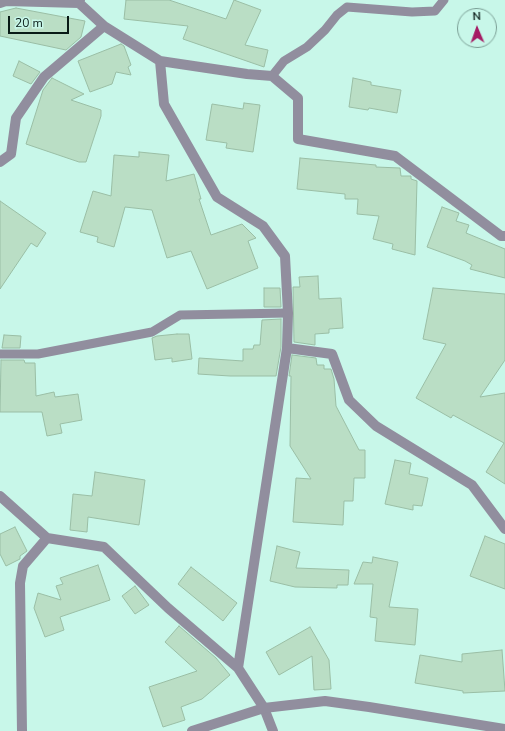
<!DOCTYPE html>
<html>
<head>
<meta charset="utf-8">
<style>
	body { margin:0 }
	#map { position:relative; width:505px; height:731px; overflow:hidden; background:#c8f7e9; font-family:"Nunito Sans",sans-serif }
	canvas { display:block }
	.north { position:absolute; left:457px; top:8px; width:40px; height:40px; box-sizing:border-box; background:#c8f7e9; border:1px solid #7b9f95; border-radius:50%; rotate:358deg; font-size:11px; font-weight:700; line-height:16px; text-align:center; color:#081a16 }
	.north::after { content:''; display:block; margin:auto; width:14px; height:18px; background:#a51c64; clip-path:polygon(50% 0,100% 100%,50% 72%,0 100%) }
	.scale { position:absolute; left:8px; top:16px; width:61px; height:18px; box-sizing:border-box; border:2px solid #081a16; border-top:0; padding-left:5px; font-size:12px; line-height:14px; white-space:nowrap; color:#081a16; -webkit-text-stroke:3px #c8f7e9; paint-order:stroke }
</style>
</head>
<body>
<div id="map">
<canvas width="505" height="731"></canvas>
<div class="north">N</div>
<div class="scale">20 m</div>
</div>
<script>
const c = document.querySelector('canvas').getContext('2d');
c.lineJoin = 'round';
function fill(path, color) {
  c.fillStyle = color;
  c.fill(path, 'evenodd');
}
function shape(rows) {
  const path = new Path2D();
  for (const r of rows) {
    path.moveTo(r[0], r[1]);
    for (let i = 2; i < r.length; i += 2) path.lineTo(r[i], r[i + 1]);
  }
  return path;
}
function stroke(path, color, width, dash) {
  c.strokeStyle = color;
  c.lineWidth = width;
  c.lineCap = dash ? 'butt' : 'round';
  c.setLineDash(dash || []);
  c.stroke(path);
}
const building = shape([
	[126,0,169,0,226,19,234,0,261,10,245,45,268,50,264,67,183,39,188,26,124,19,126,0],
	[16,8,85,21,81,37,66,50,0,36,0,12,16,8],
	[121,44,124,46,131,65,128,67,131,75,116,72,112,84,90,92,78,61,121,44],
	[19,61,40,72,31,84,13,76,19,61],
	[52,78,84,94,71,100,101,110,101,116,86,162,79,162,26,144,43,90,52,78],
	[353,78,371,82,371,85,401,90,397,113,369,108,368,110,349,107,353,78],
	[244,103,260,105,253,152,226,148,227,143,206,140,212,104,243,109,244,103],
	[139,152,169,155,166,181,194,174,201,199,199,199,211,235,242,224,256,238,248,241,258,268,207,289,191,251,167,258,152,210,125,207,114,247,97,242,98,237,80,232,93,191,111,196,114,155,139,157,139,152],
	[300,158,376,165,376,167,400,168,401,176,411,176,411,179,417,181,415,255,392,249,393,244,373,239,379,216,357,214,358,199,345,199,345,194,297,189,300,158],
	[0,201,46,233,37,247,31,243,0,289,0,201],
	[442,207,459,213,456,221,469,225,466,233,505,249,505,278,470,269,472,265,465,261,427,247,442,207],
	[318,276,319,299,341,298,343,328,329,329,329,333,315,334,315,345,294,342,293,287,300,287,299,277,318,276],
	[264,288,280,288,281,307,264,307,264,288],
	[433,288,505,294,505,360,480,397,505,393,505,484,486,472,504,443,453,415,451,418,416,398,446,344,423,339,433,288],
	[281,319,281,347,276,376,230,376,198,374,199,358,243,361,243,349,253,349,254,345,260,345,262,320,281,319],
	[177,334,189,334,192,359,172,362,172,358,155,360,152,338,157,336,177,334],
	[4,335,21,336,20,348,2,348,4,335],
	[292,355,316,358,317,365,324,365,324,369,331,369,334,379,336,406,359,450,365,450,365,478,354,478,353,501,344,501,343,525,293,522,296,478,311,479,290,446,291,376,289,376,292,355],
	[1,360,24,360,25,363,35,363,36,396,54,392,55,397,78,394,82,420,60,424,62,433,47,436,42,412,0,412,1,360],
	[395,460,411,463,409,474,428,478,422,506,413,505,413,510,385,504,395,460],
	[95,472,145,480,139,525,88,517,87,532,70,530,73,494,92,496,95,472],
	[15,527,27,551,20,556,20,559,6,566,0,554,0,534,15,527],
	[485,536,505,544,505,589,470,576,485,536],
	[277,546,300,552,296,568,349,570,348,585,337,585,337,588,295,587,270,581,277,546],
	[373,557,398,562,389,607,418,609,415,645,375,641,377,618,370,617,373,584,354,584,363,562,372,563,373,557],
	[98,565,110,600,60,617,64,630,45,637,34,608,38,593,61,600,56,586,63,584,60,578,98,565],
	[191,567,237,603,223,621,178,584,191,567],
	[135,586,149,605,135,614,122,596,135,586],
	[179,626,216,658,230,675,202,699,181,707,185,720,163,727,149,687,197,671,165,642,179,626],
	[310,627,329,660,331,689,314,690,312,656,279,675,266,652,310,627],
	[502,650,505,691,463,693,463,691,415,683,420,655,462,662,462,654,502,650]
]);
fill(building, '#badec5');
stroke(building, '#9abea5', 1);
stroke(shape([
	[272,76,284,61,307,47,325,30,337,15,347,7,412,12,435,11,444,0],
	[0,354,38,354,152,332,180,315,288,313]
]), '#918e9e', 9);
stroke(shape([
	[80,0,79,3,104,26,160,61,164,104,217,197,263,226,285,256,288,313,287,348,332,354,349,400,376,426,472,485,505,529],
	[0,3,6,1,79,3],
	[160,61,247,74,272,76,298,98,298,139,395,156,501,236,505,236],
	[0,162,11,154,16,118,44,77,104,26],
	[0,496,47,538,104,547,168,608,238,668,264,708,273,731],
	[238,668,287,348],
	[22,731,20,583,23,566,47,538]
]), '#918e9e', 10);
stroke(shape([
	[192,731,264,708,325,701,369,707,505,729]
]), '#918e9e', 10);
</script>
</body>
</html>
